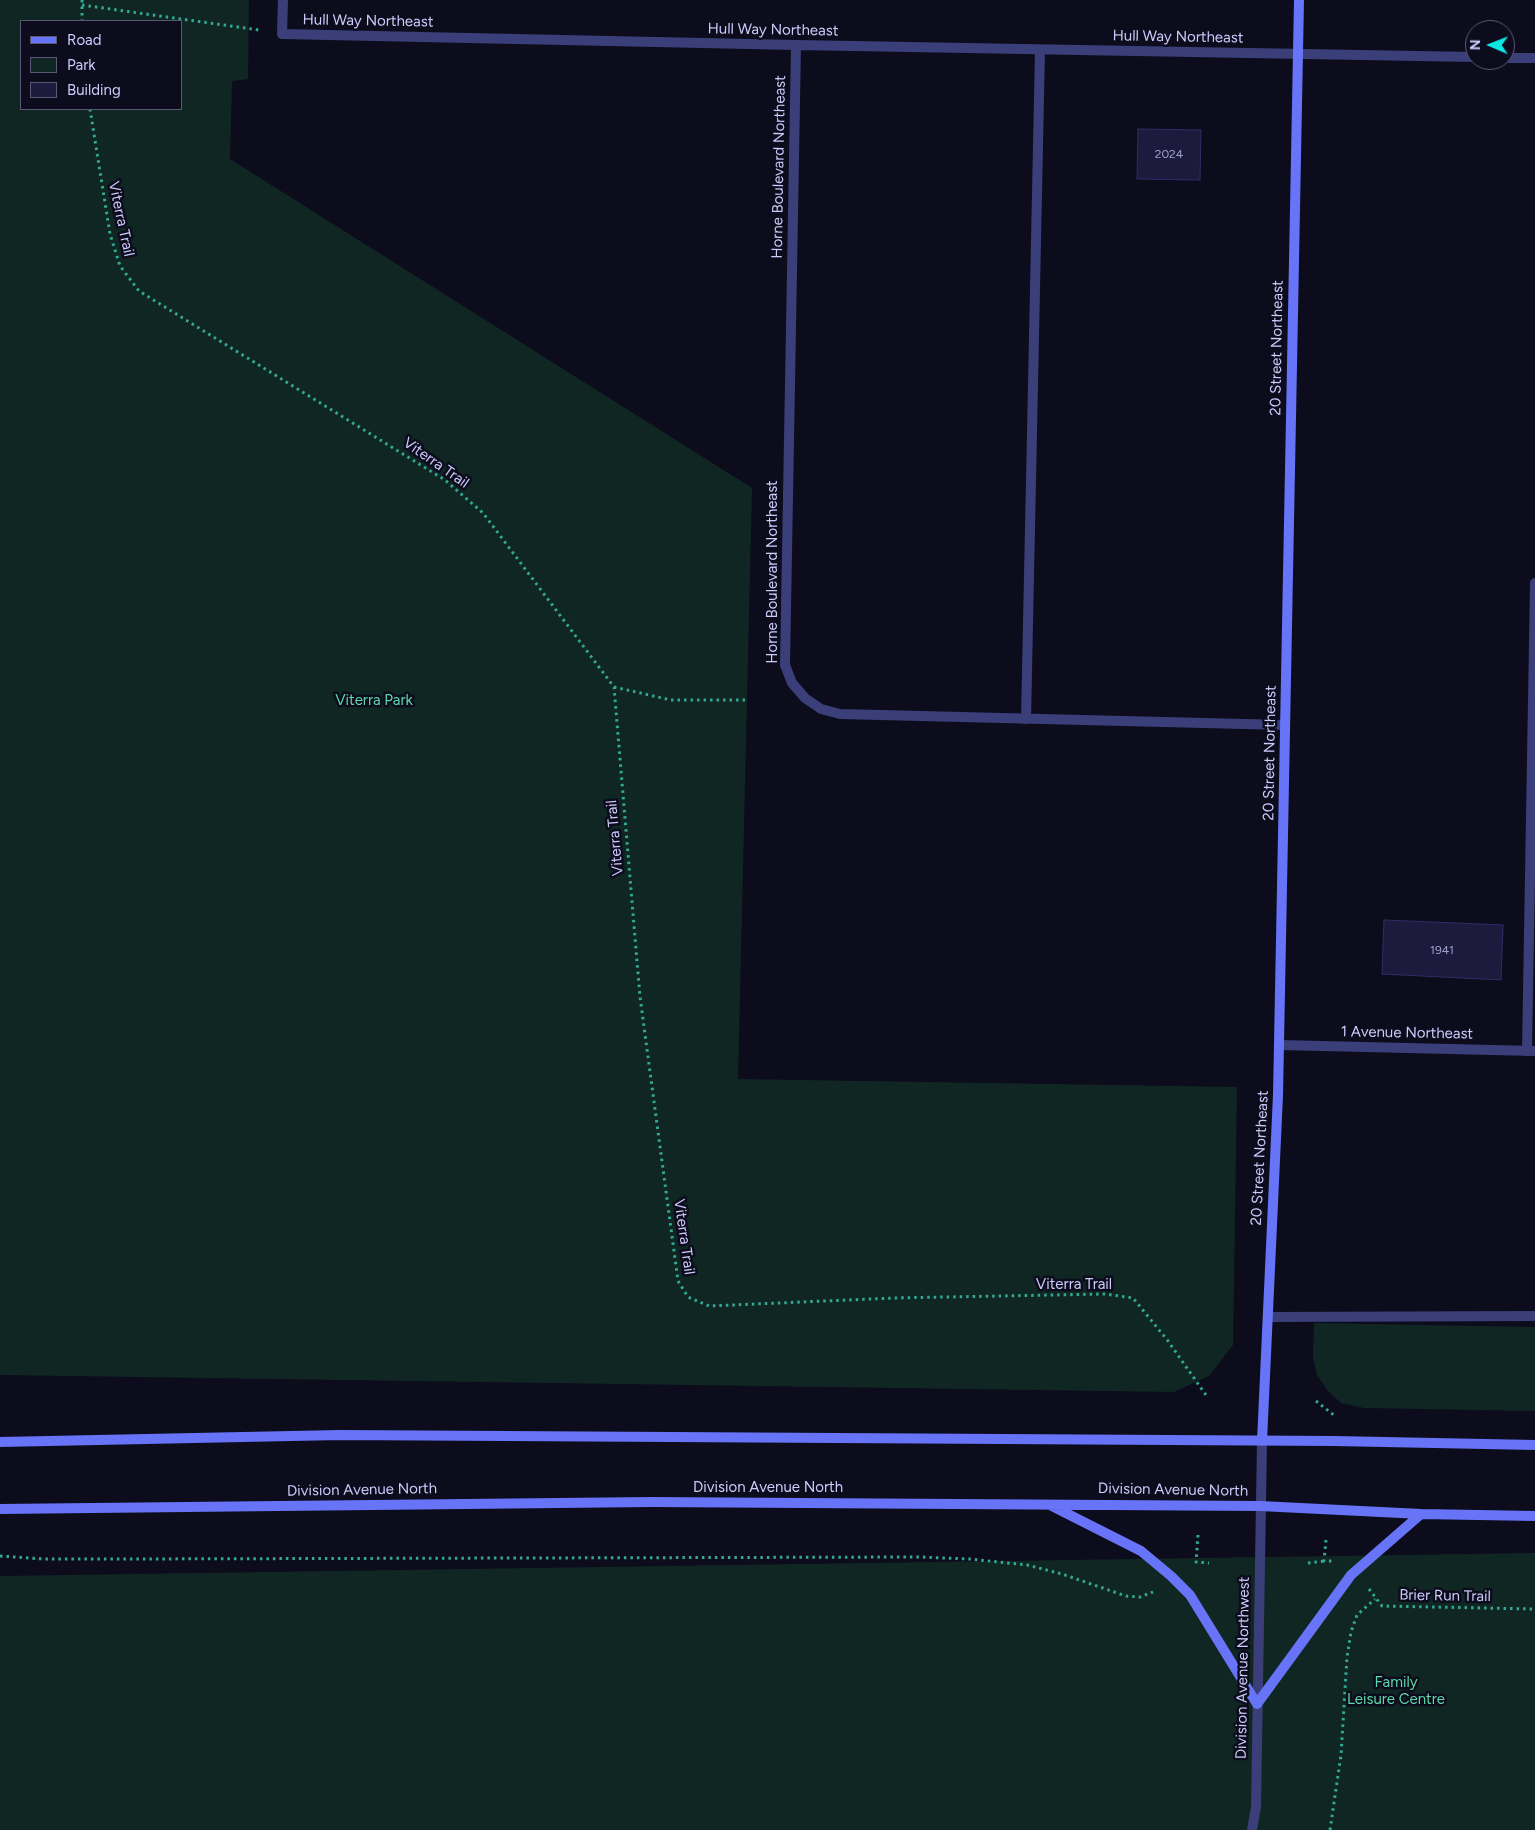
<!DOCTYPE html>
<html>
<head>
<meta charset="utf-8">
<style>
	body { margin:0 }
	#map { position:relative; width:1535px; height:1830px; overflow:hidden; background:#0d0c1d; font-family:Figtree,sans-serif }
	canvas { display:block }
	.legend { position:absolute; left:20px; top:20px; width:162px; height:90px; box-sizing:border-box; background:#0d0c1d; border:1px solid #595876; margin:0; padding:6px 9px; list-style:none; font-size:15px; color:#cbcbfc }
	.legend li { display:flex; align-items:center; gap:10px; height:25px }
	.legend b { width:25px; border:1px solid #595876 }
	.north { position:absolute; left:1465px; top:20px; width:50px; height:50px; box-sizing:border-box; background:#0d0c1d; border:1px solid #595876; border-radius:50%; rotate:271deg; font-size:14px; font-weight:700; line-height:20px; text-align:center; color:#cbcbfc }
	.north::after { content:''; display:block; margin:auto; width:18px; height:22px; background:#0ce7e3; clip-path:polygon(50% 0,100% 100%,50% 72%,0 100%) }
</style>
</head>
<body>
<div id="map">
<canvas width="1535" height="1830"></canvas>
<ul class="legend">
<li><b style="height:6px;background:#6774f7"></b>Road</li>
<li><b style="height:14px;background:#102623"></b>Park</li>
<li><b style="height:14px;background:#1c1a3d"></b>Building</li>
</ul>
<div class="north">N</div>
</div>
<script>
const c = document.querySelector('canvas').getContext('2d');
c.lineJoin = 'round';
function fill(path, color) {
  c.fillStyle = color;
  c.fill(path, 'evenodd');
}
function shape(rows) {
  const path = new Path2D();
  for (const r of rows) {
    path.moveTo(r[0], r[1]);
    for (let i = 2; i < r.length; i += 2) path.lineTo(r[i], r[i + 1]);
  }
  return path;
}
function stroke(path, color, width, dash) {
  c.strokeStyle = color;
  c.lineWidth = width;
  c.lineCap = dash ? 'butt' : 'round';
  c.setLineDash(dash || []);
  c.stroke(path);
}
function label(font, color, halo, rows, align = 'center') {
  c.font = font + ' Figtree,sans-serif';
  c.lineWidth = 5;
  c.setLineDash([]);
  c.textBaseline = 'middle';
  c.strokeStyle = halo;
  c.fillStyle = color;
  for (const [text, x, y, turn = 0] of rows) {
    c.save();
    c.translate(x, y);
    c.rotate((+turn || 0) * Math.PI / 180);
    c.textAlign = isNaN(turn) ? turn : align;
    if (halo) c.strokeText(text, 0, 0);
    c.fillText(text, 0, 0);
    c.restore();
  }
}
fill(shape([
	[0,0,249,0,248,79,232,81,230,159,752,488,738,1079,1237,1087,1233,1345,1209,1376,1174,1392,0,1375],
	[181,21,181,109,21,109,21,21],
	[1314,1323,1535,1327,1535,1411,1364,1408,1341,1403,1328,1391,1317,1375,1313,1357],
	[1535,1553,1535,1830,0,1830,0,1576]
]), '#102623');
const building = shape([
	[1138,129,1201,130,1200,180,1137,179,1138,129],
	[1384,920,1503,925,1501,980,1382,974,1384,920]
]);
fill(building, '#1c1a3d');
stroke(building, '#312d67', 1);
stroke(shape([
	[82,0,82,21],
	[82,5,259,30],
	[90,109,110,234,120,266,139,291,445,480,483,513,614,687,640,997,678,1281,688,1297,709,1306,894,1298,1105,1294,1133,1298,1168,1341,1208,1398],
	[614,687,671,700,747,700],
	[1316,1401,1335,1416],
	[1198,1535,1196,1562,1209,1563],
	[1326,1540,1324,1561,1333,1561],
	[0,1556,44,1559,127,1559,920,1557,970,1559,1027,1565,1062,1574,1126,1596,1140,1597,1153,1592],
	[1308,1563,1324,1561],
	[1369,1589,1382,1606,1535,1609],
	[1330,1830,1341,1755,1347,1657,1351,1632,1357,1615,1375,1599]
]), '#33a893', 3, [2.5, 4]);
stroke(shape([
	[1026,719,1040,50],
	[1527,1051,1535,583],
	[1268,1317,1535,1316]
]), '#3a3f79', 10);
stroke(shape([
	[283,0,282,34,796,45,1475,57],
	[796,45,785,665,792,683,805,698,821,709,840,714,1285,725],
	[1505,58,1535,58],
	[1279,1045,1535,1051],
	[1252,1830,1256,1807,1262,1441]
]), '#3a3f79', 10);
stroke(shape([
	[1262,1441,1278,1095,1299,0],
	[0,1442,340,1435,1334,1441,1535,1445],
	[1050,1505,1141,1551,1171,1576,1190,1595,1257,1704,1351,1575,1421,1514],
	[0,1509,651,1502,1260,1506,1421,1514,1535,1516]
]), '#6774f7', 10);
label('12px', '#9f9fcc', null, [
	["2024",1169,154],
	["1941",1442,950]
]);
label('15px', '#cbcbfc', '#0d0c1d', [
	["Hull Way Northeast",368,21,1],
	["Hull Way Northeast",773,30,1],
	["Hull Way Northeast",1178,37,1],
	["Horne Boulevard Northeast",779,167,-89],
	["Viterra Trail",121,219,78],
	["20 Street Northeast",1277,348,-89],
	["Viterra Trail",436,463,35],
	["Horne Boulevard Northeast",773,572,-90],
	["20 Street Northeast",1270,753,-89],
	["Viterra Trail",615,838,-95],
	["1 Avenue Northeast",1407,1033,1],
	["20 Street Northeast",1260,1158,-87],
	["Viterra Trail",684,1237,82],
	["Viterra Trail",1074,1285],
	["Division Avenue North",768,1488],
	["Division Avenue North",362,1490,-1],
	["Division Avenue North",1173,1490,1],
	["Brier Run Trail",1445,1596,1],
	["Division Avenue Northwest",1243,1668,-89]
]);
label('15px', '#5cd8aa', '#0d0c1d', [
	["Viterra Park",374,701],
	["Family",1396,1683],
	["Leisure Centre",1396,1700]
]);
</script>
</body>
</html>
